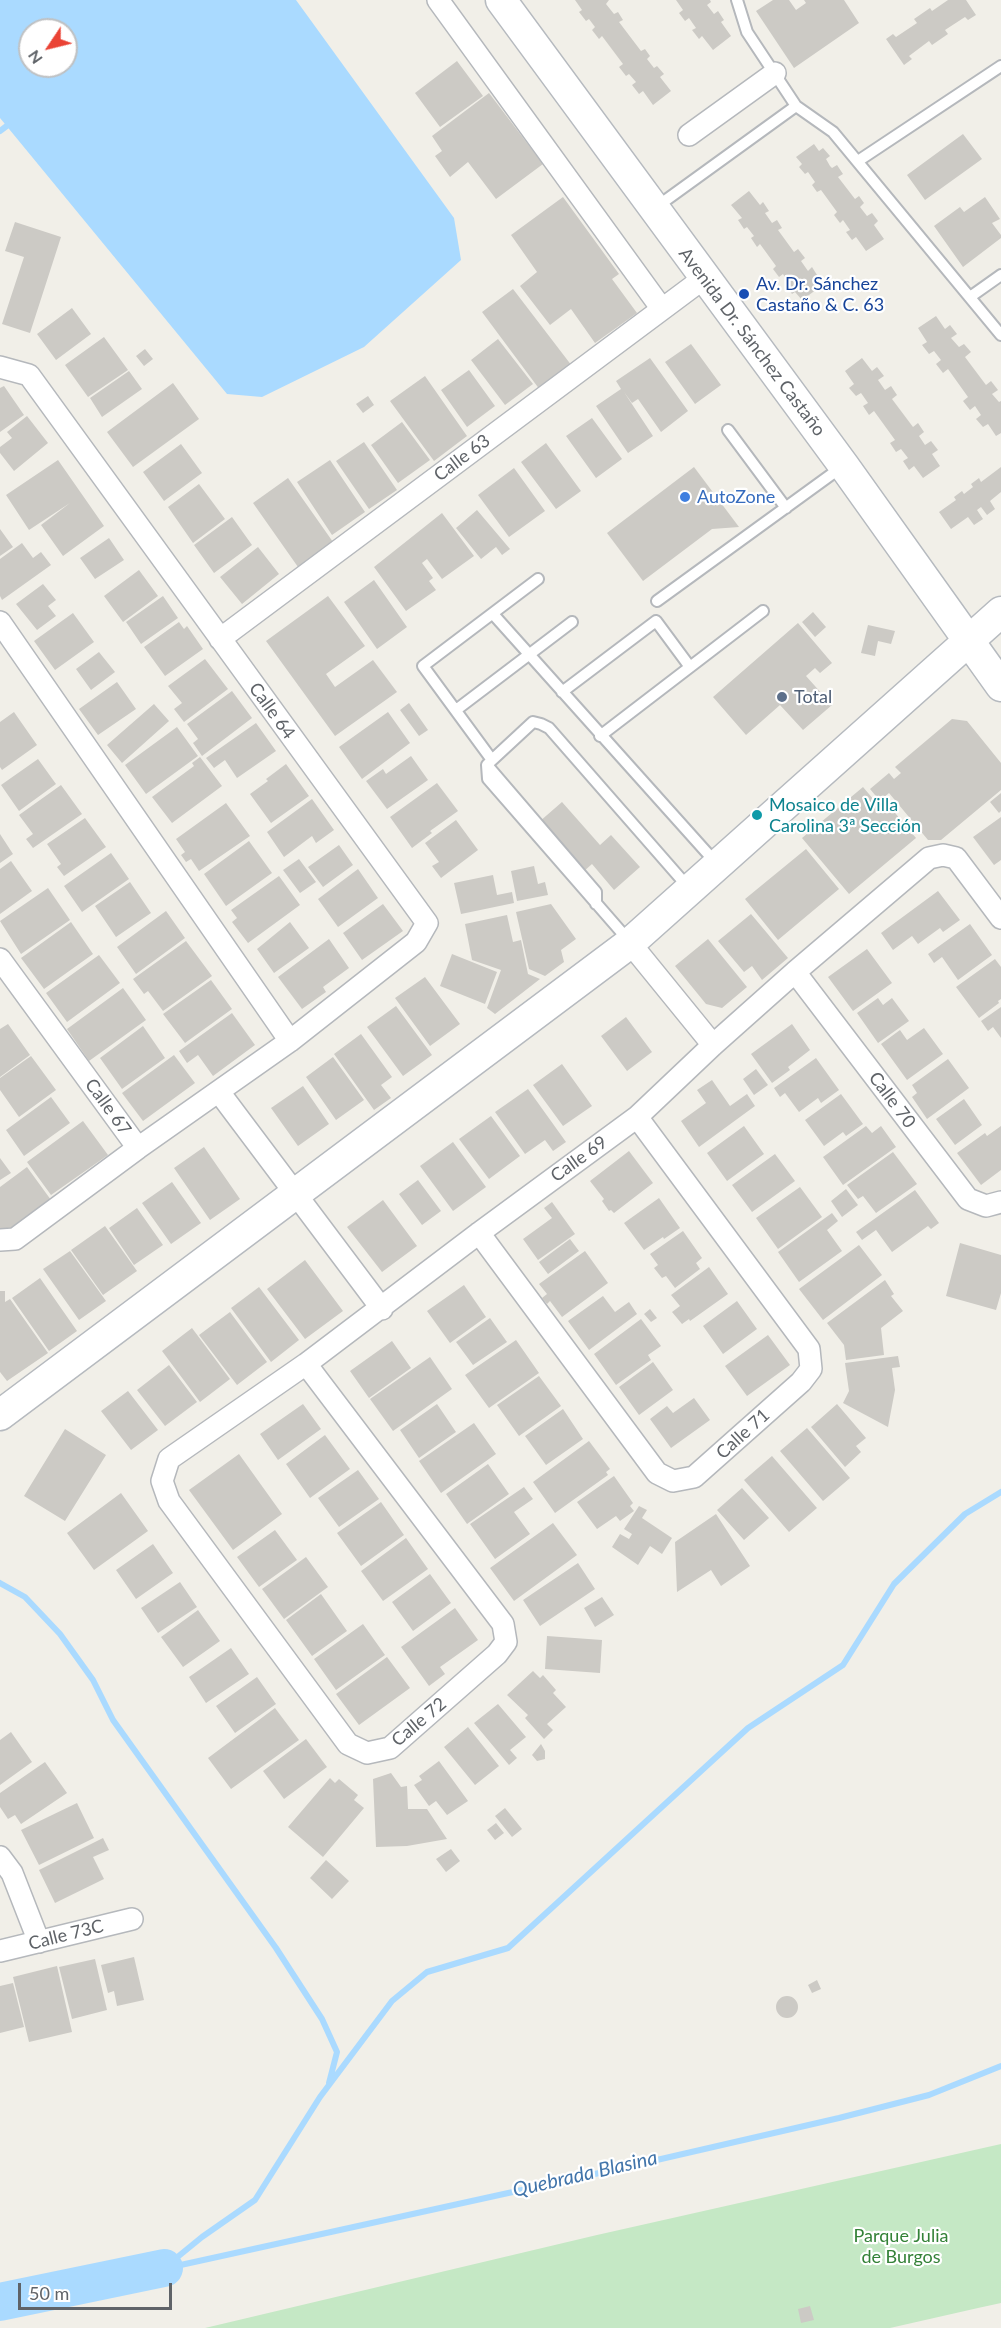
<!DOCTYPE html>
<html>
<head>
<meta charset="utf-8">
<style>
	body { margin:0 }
	#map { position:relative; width:1001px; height:2328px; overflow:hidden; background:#f1efe8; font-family:Lato,sans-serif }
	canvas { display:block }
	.north { position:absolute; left:18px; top:18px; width:60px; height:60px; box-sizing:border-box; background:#fff; border:2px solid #bfc1c3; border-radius:50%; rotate:235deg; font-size:16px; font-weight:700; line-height:24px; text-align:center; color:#5f6368 }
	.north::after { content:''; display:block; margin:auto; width:21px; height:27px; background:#ea4335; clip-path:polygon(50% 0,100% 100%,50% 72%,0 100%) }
	.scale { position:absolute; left:18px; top:2283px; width:154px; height:27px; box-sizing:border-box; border:3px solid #5f6368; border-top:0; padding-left:8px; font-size:18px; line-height:21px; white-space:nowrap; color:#5f6368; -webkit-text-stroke:4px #fff; paint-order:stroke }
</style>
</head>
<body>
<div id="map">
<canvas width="1001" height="2328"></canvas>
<div class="north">N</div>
<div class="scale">50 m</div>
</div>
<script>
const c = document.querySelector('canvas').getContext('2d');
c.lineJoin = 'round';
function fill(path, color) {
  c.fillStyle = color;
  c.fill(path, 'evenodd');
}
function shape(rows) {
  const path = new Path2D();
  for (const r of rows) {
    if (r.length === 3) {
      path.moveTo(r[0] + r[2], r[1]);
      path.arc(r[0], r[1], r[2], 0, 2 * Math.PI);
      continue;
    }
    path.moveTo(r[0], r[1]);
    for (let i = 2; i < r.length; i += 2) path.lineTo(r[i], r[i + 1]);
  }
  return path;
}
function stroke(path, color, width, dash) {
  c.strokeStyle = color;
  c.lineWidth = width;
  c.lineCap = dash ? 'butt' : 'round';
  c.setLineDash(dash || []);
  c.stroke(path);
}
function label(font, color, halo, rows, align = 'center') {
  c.font = font + ' Lato,sans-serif';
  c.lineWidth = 4.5;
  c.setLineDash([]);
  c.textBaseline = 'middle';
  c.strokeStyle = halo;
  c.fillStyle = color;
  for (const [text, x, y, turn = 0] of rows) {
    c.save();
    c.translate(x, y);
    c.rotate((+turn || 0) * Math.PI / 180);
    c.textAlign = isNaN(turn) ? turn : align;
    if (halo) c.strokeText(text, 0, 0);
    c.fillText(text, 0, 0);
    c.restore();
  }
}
fill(shape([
	[1001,2144,1001,2303,978,2308,890,2328,205,2328,597,2235]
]), '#c5e8c5');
fill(shape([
	[0,0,296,0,454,218,461,260,364,347,262,397,227,394,0,118],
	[30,30,66,30,66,66,30,66]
]), '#aadaff');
stroke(shape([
	[0,131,8,125],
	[0,1583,25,1597,60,1634,93,1680,113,1720,276,1948,322,2019,337,2052,329,2083],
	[164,2268,202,2237,255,2200,320,2097,392,2001,427,1972,508,1948,748,1728,843,1665,894,1584,965,1514,1001,1492],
	[167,2268,622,2168,839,2118,929,2095,1001,2066]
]), '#aadaff', 6);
stroke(shape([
	[0,2302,164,2268]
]), '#aadaff', 38);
fill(shape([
	[575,0,609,0,606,4,614,14,618,12,623,20,619,22,641,51,645,49,650,56,647,59,654,68,657,66,664,74,660,77,671,91,653,105,643,91,639,94,632,85,636,82,629,74,626,76,619,67,623,64,602,36,599,39,592,30,595,27,589,19,586,21,579,12,582,10],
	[676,0,710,0,711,2,707,5,714,14,718,11,724,20,721,22,731,36,713,50,702,36,699,39,692,30,696,28,689,18,685,21,679,13,683,10],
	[773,0,789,0,796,10,806,3,804,0,844,0,859,23,794,68,756,11],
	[948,0,966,0,976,15,968,20,965,17,945,30,948,34,932,45,929,41,909,56,912,59,904,65,886,39,893,34,896,37,917,23,914,19,930,8,932,11],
	[457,61,483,96,440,127,415,93],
	[489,93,543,164,496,199,468,162,450,177,435,156,442,151,432,136],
	[963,134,982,159,925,200,907,175],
	[814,144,819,151,823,148,830,156,826,159,830,166,832,168,837,165,843,174,838,177,855,199,859,196,864,203,860,207,867,216,872,213,878,221,874,225,884,239,866,251,856,237,852,240,846,232,850,230,843,220,840,223,834,215,837,212,821,190,817,192,812,185,815,182,808,172,805,174,799,167,802,164,796,157],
	[749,191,760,205,763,202,769,211,765,213,772,223,777,220,782,228,778,230,794,252,798,249,805,258,801,261,808,271,812,267,817,275,813,278,820,287,802,300,795,292,792,294,786,286,789,284,783,274,779,277,773,269,776,266,760,244,757,247,751,238,754,236,747,227,744,229,738,220,742,218,731,205],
	[563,197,619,274,612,279,637,313,595,343,571,309,550,325,520,286,537,272,511,235],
	[985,197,1000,219,992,223,1001,235,1001,238,963,267,934,226,960,207,964,212],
	[15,222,61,237,30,333,2,324,24,257,5,251],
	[513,289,572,366,540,390,482,312],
	[72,308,91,334,56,360,37,334],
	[936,316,945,329,950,325,957,334,951,338,959,347,964,344,971,352,965,357,986,385,991,381,998,390,992,394,999,402,1001,401,1001,433,996,436,988,424,983,427,976,419,981,415,975,406,970,410,963,401,968,397,948,369,943,373,936,364,941,360,934,351,929,354,922,345,927,342,918,328],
	[104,337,128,370,88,397,65,365],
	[498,339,533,384,505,405,471,360],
	[691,344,721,385,695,404,665,362],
	[145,349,153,359,144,366,136,356],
	[650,358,688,411,661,432,638,399,632,403,624,392,653,436,628,453,596,406,621,389,616,381],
	[862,358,872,371,877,367,884,376,878,380,885,390,891,386,897,395,892,399,913,427,918,423,924,432,919,436,925,445,931,441,938,450,932,454,940,466,923,478,914,466,909,470,903,461,908,458,901,449,896,452,890,443,895,440,874,411,869,415,863,406,868,403,861,393,856,396,849,388,854,384,845,371],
	[469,370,495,406,467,427,441,390],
	[129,371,142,389,102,417,90,398],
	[425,376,467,436,434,461,390,401],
	[173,383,199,419,133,467,107,432],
	[4,386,24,415,0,432,0,388],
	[368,396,374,405,363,413,356,404],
	[27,416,48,443,14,471,0,453,0,447,12,438,7,432],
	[592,418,622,459,596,478,566,436],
	[402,422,430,460,398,483,371,445],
	[364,442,397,490,369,509,336,461],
	[546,443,581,491,556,509,521,462],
	[181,444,202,473,164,501,143,472],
	[58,460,104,526,63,556,41,525,70,503,29,530,6,495],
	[330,460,365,512,332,535,297,482],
	[694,467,739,527,712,529,643,581,607,533],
	[1001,467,1001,492,990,501,995,509,987,515,981,507,977,510,983,519,974,525,968,517,951,529,939,512,956,500,954,497,962,491,964,494,973,487,971,484,979,478,981,482],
	[514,468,545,511,509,537,478,495],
	[288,478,333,542,298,567,253,503],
	[199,484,225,519,193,543,168,507],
	[477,510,510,549,502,555,496,547,481,559,456,528],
	[442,513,474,556,442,579,427,559,422,563,433,578,429,581,436,590,406,611,374,567],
	[232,517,252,545,214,573,194,545],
	[0,529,13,547,0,556],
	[109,538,124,560,95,579,80,558],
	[22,543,33,558,41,552,51,565,2,600,0,596,0,559],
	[258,547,279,574,242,604,220,577],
	[139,570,158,596,123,622,104,596],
	[374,580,407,627,377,649,344,602],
	[43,584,56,600,48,606,56,616,37,630,16,604],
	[163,596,178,618,141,644,126,622],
	[328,596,365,646,326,674,335,687,373,660,397,692,335,736,266,641],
	[813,612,826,627,815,637,802,622],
	[73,613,94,642,55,670,34,641],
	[179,622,184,629,187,626,203,649,165,676,144,647],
	[798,623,832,663,820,673,815,668,806,676,832,705,803,730,780,705,746,735,713,697],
	[868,625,895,631,891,644,878,641,875,656,861,653],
	[99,652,115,672,91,690,76,669],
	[205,659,228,689,184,722,174,709,182,703,168,686],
	[117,682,136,709,98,735,79,709],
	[232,691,252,718,202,756,193,743,198,739,187,724],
	[409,703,428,730,419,736,400,710],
	[154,704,169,721,122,763,107,745],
	[14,712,37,745,2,770,0,767,0,722],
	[388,712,410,743,362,779,339,747],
	[952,719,967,721,1001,763,1001,790,941,840,928,840,889,793,880,801,870,789,889,773,894,779,901,773,895,767],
	[256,723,276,751,237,778,225,760,214,768,206,758],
	[177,727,198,756,146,794,125,765],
	[411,756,428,780,387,809,366,781,383,769,386,774],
	[200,757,222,786,172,823,152,797,194,766,192,763],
	[38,759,56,784,19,811,1,785],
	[286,764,309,796,271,823,250,794,268,781,266,779],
	[437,783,458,811,430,831,432,833,412,848,390,817],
	[61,785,82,814,33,848,26,839,33,834,19,815],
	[863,787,880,807,886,802,916,838,849,894,802,838],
	[1001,793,1001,811,999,813,990,802],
	[312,799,334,830,316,843,312,836,284,857,267,832],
	[562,802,600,845,611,835,640,867,614,890,592,864,583,872,539,822],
	[226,803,250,836,199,871,191,859,186,862,181,855,185,852,176,839],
	[1001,817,1001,860,994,865,973,837],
	[85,818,106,847,64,876,57,867,61,864,47,844],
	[456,820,478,850,441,878,432,866,439,862,425,843],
	[0,834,13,854,0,863],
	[249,841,272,873,226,906,204,874],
	[339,845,353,865,323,887,308,867],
	[806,849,839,889,778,940,745,899],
	[111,853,129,879,82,912,64,886],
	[299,859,316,882,300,893,283,870],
	[11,861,32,891,0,914,0,869],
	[534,866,538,884,545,882,548,895,517,901,511,871],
	[358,869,378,898,338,927,318,899],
	[493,875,497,895,512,892,514,903,461,914,454,883],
	[279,876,300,905,248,943,232,922,237,918,231,910],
	[130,882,151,913,116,937,95,906],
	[48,888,70,920,21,954,0,921],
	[938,891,960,920,943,932,940,928,918,944,912,936,893,950,881,933],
	[383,904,403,931,362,960,343,933],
	[551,904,576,939,561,950,564,962,545,976,529,969,516,912],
	[166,911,185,938,136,974,117,947],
	[751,914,788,958,762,980,752,966,744,972,718,941],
	[507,915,513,942,521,940,528,974,540,979,495,1014,487,1008,501,970,472,960,465,924],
	[71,922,93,954,44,989,21,958],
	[290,922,309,948,274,973,257,949],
	[970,924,992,955,958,980,942,957,934,963,928,954],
	[329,939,349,968,323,987,326,992,302,1009,278,977],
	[708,939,747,987,722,1008,706,1004,675,966],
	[186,941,212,976,163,1011,148,991,144,994,133,979],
	[867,949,892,983,853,1011,828,977],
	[452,954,497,972,485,1004,440,986],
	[99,955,120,983,67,1022,46,993],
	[995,959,1001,967,1001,999,998,1001,999,1003,979,1018,956,987],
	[425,977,460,1024,430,1046,395,998],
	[211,980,232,1009,185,1043,163,1014],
	[123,988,146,1020,89,1061,67,1029],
	[878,998,883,1005,892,998,909,1021,878,1043,857,1013],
	[396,1006,432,1055,403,1076,367,1027],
	[1001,1007,1001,1038,993,1027,988,1031,981,1021],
	[232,1013,255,1045,213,1076,198,1055,187,1063,179,1051],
	[626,1017,652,1052,627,1071,601,1036],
	[8,1024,30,1055,0,1077,0,1029],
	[792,1024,810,1050,788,1067,790,1070,772,1083,751,1054],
	[143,1026,165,1058,122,1089,100,1058],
	[924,1028,943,1054,907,1080,881,1044,900,1030,907,1040],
	[361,1034,392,1077,381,1085,391,1098,374,1110,334,1054],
	[174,1055,195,1083,143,1121,122,1093],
	[31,1056,56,1090,19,1117,0,1090,0,1078],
	[333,1057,364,1100,336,1120,306,1077],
	[816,1058,839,1090,821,1103,818,1098,799,1112,785,1093,780,1097,774,1088],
	[948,1059,969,1088,927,1119,912,1097,917,1093,912,1085],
	[562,1064,592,1106,563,1126,533,1085],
	[756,1069,768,1085,754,1095,743,1079],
	[712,1080,730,1106,747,1094,755,1106,699,1147,681,1121,706,1103,697,1090],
	[303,1086,329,1124,298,1146,271,1108],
	[528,1089,566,1142,553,1151,545,1140,525,1154,495,1112],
	[841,1094,863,1124,846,1136,843,1132,824,1146,805,1120],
	[51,1097,70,1123,24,1156,6,1130],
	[964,1099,982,1125,955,1145,936,1119],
	[491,1116,520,1156,489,1179,459,1139],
	[83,1121,108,1155,51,1195,27,1162],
	[744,1126,764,1154,727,1181,707,1153],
	[866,1126,872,1133,881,1126,896,1147,843,1185,823,1157],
	[1001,1126,1001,1170,981,1185,957,1153,985,1133,987,1136],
	[453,1142,486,1187,453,1211,420,1166],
	[204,1147,240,1199,210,1220,174,1168],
	[629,1151,653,1183,614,1213,611,1210,609,1211,602,1201,604,1199,590,1181],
	[893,1152,917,1184,876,1213,863,1196,858,1199,847,1185],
	[775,1154,795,1181,752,1212,732,1185],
	[0,1158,11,1173,0,1180],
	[27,1167,51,1200,0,1236,0,1187],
	[418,1180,441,1211,422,1225,399,1194],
	[172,1182,201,1223,171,1244,142,1203],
	[800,1187,822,1217,778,1249,756,1218],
	[846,1189,858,1205,842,1217,831,1201],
	[915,1190,939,1223,931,1229,928,1226,892,1252,876,1230,862,1240,856,1232],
	[659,1198,680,1228,664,1239,663,1237,644,1250,624,1223],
	[383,1200,417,1246,382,1272,347,1227],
	[552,1202,575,1234,538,1260,523,1239,552,1218,544,1208],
	[137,1208,163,1245,134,1265,109,1228],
	[832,1213,838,1221,827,1230,842,1251,799,1282,778,1252],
	[105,1226,137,1271,103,1295,71,1250],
	[683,1231,702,1258,696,1263,700,1269,675,1288,666,1276,662,1278,654,1268,658,1265,650,1254],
	[570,1239,579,1251,548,1274,539,1262],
	[960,1243,1001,1255,1001,1293,996,1310,946,1296],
	[859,1245,882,1275,823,1320,799,1289],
	[70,1251,106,1301,79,1320,43,1269],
	[585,1251,608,1283,562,1317,550,1301,547,1304,542,1298,547,1294,539,1284],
	[305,1260,343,1311,305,1339,267,1289],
	[709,1267,728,1294,690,1321,689,1319,682,1324,672,1312,680,1306,671,1295],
	[40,1278,77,1331,49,1351,12,1298],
	[885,1280,894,1294,891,1296,903,1311,881,1328,884,1355,846,1360,844,1345,827,1323],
	[464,1285,486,1317,450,1343,427,1311],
	[259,1287,299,1340,271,1362,231,1308],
	[0,1291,5,1291,5,1302,10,1299,48,1353,7,1381,0,1372],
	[603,1296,615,1312,629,1302,637,1314,589,1350,568,1321],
	[737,1301,757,1329,723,1354,703,1326],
	[650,1309,657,1318,651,1322,644,1314],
	[230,1312,267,1362,237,1385,199,1335],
	[490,1318,507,1342,473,1365,456,1342],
	[641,1319,661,1346,648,1355,651,1360,616,1385,594,1354],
	[192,1328,230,1379,200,1402,162,1351],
	[768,1335,790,1365,747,1396,725,1366],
	[516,1340,539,1373,489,1408,465,1375],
	[392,1341,411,1368,369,1398,350,1371],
	[898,1356,900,1367,892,1368,895,1390,888,1427,843,1403,849,1391,845,1363],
	[430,1357,452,1389,393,1431,370,1399],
	[653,1362,673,1390,639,1415,619,1387],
	[169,1365,197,1402,165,1426,137,1390],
	[539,1376,561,1406,519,1436,497,1405],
	[128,1391,158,1430,131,1450,101,1411],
	[694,1398,710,1420,671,1448,650,1419,667,1406,673,1413],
	[303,1404,321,1429,278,1460,260,1434],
	[437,1404,456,1432,419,1458,400,1430],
	[837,1404,866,1438,856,1446,861,1452,845,1467,811,1427],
	[563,1409,583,1439,546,1465,525,1436],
	[474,1423,496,1454,441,1493,419,1461],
	[807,1428,850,1478,823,1501,780,1451],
	[65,1429,106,1455,65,1521,24,1496],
	[325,1435,350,1469,310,1498,286,1464],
	[589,1441,610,1469,606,1472,608,1475,555,1513,533,1482],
	[239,1454,282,1514,233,1550,189,1490],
	[772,1456,817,1508,789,1532,744,1480],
	[488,1464,509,1494,467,1524,446,1494],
	[358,1470,379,1499,339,1527,318,1498],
	[614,1476,633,1503,630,1506,634,1511,620,1521,616,1516,597,1529,577,1502],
	[524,1487,533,1499,514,1512,530,1534,495,1559,470,1524],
	[742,1488,769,1518,744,1540,717,1510],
	[121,1493,148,1531,94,1570,67,1533],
	[381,1502,404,1535,361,1566,337,1533],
	[639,1506,647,1510,642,1518,672,1538,662,1554,650,1546,638,1565,612,1547,620,1534,629,1539,632,1534,624,1529],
	[716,1514,750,1566,721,1586,711,1570,677,1592,675,1542],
	[553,1523,577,1555,514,1601,490,1568],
	[275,1530,297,1560,259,1587,237,1557],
	[406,1538,428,1569,383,1601,361,1571],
	[153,1544,173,1573,136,1599,116,1570],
	[306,1557,328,1587,284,1619,262,1589],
	[578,1563,595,1589,540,1626,523,1600],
	[430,1574,451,1603,413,1631,392,1602],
	[180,1582,197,1607,158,1633,141,1608],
	[321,1594,347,1631,312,1656,286,1620],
	[602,1597,614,1615,595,1627,584,1608],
	[455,1608,478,1640,440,1667,445,1674,429,1686,401,1647],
	[198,1610,220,1641,183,1667,161,1637],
	[363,1624,385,1655,336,1690,314,1659],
	[547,1636,602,1640,600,1673,545,1669],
	[231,1648,249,1674,206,1703,189,1677],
	[387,1657,410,1688,359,1725,336,1694],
	[533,1671,540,1678,543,1675,556,1690,553,1693,566,1707,547,1724,553,1730,544,1739,525,1718,528,1715,507,1695],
	[257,1677,276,1704,235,1733,216,1706],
	[498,1704,526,1737,510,1750,517,1758,509,1765,474,1723],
	[275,1708,299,1740,231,1789,208,1758],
	[468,1727,499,1766,475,1785,444,1747],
	[11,1732,32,1762,0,1785,0,1740],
	[306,1739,327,1767,284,1799,263,1771],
	[541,1744,545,1751,545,1759,537,1761,532,1755],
	[439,1761,468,1801,447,1815,436,1801,429,1806,414,1785,422,1780,419,1776],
	[45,1762,67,1793,21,1824,15,1815,8,1819,0,1807,0,1793],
	[391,1773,401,1787,407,1786,408,1809,427,1809,447,1839,407,1846,376,1847,373,1779],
	[330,1778,335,1783,339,1779,358,1795,354,1800,364,1808,323,1857,288,1827],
	[77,1803,94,1838,39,1865,21,1830],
	[505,1808,522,1829,512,1837,495,1816],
	[496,1823,504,1833,495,1840,487,1830],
	[103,1838,109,1850,93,1857,104,1879,55,1903,39,1870],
	[451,1849,460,1861,446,1872,436,1859],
	[326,1860,349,1881,332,1899,310,1878],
	[134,1957,144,2000,117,2006,114,1991,108,1993,101,1965],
	[95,1959,107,2010,72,2019,59,1967],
	[57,1966,72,2032,29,2042,13,1977],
	[817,1980,821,1989,812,1993,808,1985],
	[13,1983,24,2027,0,2033,0,1986],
	[787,2007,11],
	[810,2306,814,2320,801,2323,798,2309]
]), '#cccac5');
const lane = shape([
	[737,0,747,32,796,106,833,132,1001,335],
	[858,161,1001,66],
	[655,208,796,106],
	[970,297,1001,275],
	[728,430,786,508],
	[657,601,843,466],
	[493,614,717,864],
	[690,667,763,611],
	[562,692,656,621,690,667,600,736],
	[456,710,572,622],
	[492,760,423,666,538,579],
	[487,765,596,892,596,904],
	[630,942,488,779,487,765,492,760,533,722,541,724,549,728,688,887]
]);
const street = shape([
	[438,0,662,309],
	[689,135,775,73],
	[0,367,29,375,427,923,416,942,290,1041,138,1148,15,1239,0,1240],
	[0,622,290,1041],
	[220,639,704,278],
	[630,943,713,1045],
	[0,959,138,1148],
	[795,972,968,1199,986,1206,1001,1202],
	[219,1092,382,1309],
	[479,1233,657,1473,673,1481,694,1477,801,1382,811,1369,809,1349,637,1117],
	[306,1364,503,1624,506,1642,497,1654,390,1748,367,1753,348,1744,169,1501,162,1481,169,1459,306,1364,479,1233,637,1117,713,1045,795,972,929,858,943,855,956,858,1001,918],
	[0,1857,12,1873,39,1942],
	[0,1951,132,1919]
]);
const secondary = shape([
	[501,0,844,466,1001,686],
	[0,1415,630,943,1001,612]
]);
stroke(lane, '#b5b8bc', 14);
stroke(street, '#b5b8bc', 24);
stroke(secondary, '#b6babf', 33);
stroke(lane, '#fff', 10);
stroke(street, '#fff', 21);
stroke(secondary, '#fff', 30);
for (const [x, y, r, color] of [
	[744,294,6,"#1a4fb4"],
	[685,497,6,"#3f7fe0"],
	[782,697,6,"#5c6f8a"],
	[757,815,6,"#0f9aa8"]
]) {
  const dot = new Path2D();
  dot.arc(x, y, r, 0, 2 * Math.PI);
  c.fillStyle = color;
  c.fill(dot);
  stroke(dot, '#fff', 2);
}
label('18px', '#164399', '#fff', [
	["Av. Dr. Sánchez",756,284],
	["Castaño & C. 63",756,305]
], 'left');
label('18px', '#5f6368', '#fff', [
	["Avenida Dr. Sánchez Castaño",752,342,53],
	["Calle 63",462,458,-37],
	["Calle 64",272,711,54],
	["Calle 70",892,1100,53],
	["Calle 67",108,1107,54],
	["Calle 69",579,1159,-36],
	["Calle 71",743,1434,-42],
	["Calle 72",419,1722,-40],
	["Calle 73C",66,1935,-14]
]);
label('18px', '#366cbe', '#fff', [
	["AutoZone",697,497]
], 'left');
label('18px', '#4e5e75', '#fff', [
	["Total",794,697]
], 'left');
label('18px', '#0d838f', '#fff', [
	["Mosaico de Villa",769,805],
	["Carolina 3ª Sección",769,826]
], 'left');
label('18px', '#348238', '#fff', [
	["Parque Julia",901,2236],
	["de Burgos",901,2257]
]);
label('italic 20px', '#4174aa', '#fff', [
	["Quebrada Blasina",585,2174,-13]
]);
</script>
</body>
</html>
